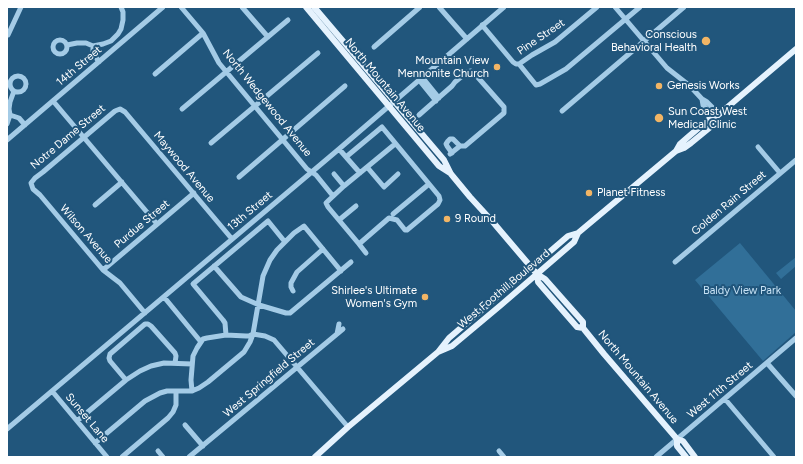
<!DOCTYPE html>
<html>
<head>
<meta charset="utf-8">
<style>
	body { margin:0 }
	#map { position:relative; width:803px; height:464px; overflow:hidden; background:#21567c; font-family:Figtree,sans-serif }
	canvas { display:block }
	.frame { position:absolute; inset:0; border:8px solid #fff; pointer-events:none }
</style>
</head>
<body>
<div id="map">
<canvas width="803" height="464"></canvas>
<div class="frame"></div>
</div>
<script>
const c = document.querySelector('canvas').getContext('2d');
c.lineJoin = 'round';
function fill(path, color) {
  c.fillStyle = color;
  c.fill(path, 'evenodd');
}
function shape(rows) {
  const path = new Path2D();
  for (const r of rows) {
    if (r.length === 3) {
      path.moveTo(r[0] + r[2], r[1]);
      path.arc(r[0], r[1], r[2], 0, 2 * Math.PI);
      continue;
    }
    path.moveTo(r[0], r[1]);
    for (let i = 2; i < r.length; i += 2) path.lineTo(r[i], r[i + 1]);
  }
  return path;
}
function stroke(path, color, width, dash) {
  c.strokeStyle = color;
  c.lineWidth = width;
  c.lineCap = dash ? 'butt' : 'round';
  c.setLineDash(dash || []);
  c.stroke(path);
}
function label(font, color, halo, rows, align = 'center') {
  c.font = font + ' Figtree,sans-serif';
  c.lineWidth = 4;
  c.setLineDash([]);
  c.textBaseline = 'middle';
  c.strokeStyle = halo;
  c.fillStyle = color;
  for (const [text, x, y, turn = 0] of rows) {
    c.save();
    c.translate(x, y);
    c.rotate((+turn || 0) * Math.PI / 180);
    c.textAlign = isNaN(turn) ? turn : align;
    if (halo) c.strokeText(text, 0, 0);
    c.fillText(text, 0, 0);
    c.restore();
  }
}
fill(shape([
	[740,243,796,311,796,332,763,361,695,280],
	[796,257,796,266,781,279,776,273]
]), '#316f98');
stroke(shape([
	[181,7,203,33,219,63,307,169,316,175,333,196],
	[242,7,268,37],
	[439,7,467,39],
	[615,7,667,68,690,86,702,99,707,102,714,109,717,116],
	[482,25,513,62,516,64,519,64,532,55,555,42,597,7],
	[8,35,21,7],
	[60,47,7],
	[67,45,77,43,86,43,93,46,103,44,111,41,118,34,121,29,123,20,123,12,121,7],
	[93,46,93,53,99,62],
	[374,47,420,7],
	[519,64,536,85,540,84,566,69,640,7],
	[155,74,203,33],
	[18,84,8],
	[422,77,439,98],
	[419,80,436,101],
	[702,99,703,105,709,112,717,116],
	[53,101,157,224],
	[182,109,288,20],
	[562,111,684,7],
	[10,115,9,109,10,102,14,91],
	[10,115,19,118,25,125],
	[419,115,452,86,455,82,467,72,471,71,474,73,504,107,504,113,465,146,460,146,450,154],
	[7,124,10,115],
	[7,140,163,7],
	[211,143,318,53],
	[758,147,780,173],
	[339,149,360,173],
	[452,153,447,146,446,144,448,141,450,139,453,139,460,146],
	[346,157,382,127,439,196,440,200,438,204,407,230,405,230,397,220,389,218,359,244,328,207,326,203,329,200,344,186,395,144],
	[367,167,384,187,398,174],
	[334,174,344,186],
	[239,177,345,86],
	[95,205,122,182],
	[393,214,429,184],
	[339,220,356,206],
	[359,244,366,253],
	[675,262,796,160],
	[214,266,241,297,259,305,286,313,290,313,351,262],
	[103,270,194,193],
	[293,291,291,287,291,283,297,272,323,249],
	[164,297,201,342],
	[145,313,120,283,103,270,40,195,33,189,31,183,35,178,43,172,115,111,120,109,125,112,232,239],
	[337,334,339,324],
	[226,335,225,323,223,320,193,284,268,221,285,242],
	[767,363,796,396],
	[126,380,110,361,109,358,110,354,145,324,148,324,151,326,175,353,176,356,175,363],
	[52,391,107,457],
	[192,391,191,380,193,356,197,348,203,339,207,338,226,335,246,336,249,336,253,334,265,336,274,340,348,427],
	[725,399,774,457],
	[77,421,126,380,140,371,151,366,164,363,192,364],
	[185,425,203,446],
	[7,429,339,149,504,7],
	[95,443,145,401,160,393,167,391,192,391,199,388,208,382,244,352,250,342,253,334,263,276,270,260,277,250,294,233,304,226,341,271],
	[158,451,163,457],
	[499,451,504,457],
	[122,457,168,418,173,412,176,405,176,391],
	[189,457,343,329],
	[656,457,796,338]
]), '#a4cbe6', 5);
stroke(shape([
	[306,7,439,166,450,173],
	[314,7,444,160,451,174,470,197,492,221,537,274,545,279,583,322,583,328,604,354,677,439,683,441,695,457],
	[676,151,680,144,688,137,708,120,717,116,796,49],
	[537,274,538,282,550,296,577,327,583,328],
	[438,352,452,346,501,305,574,242,578,233],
	[677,439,677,446,686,457],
	[315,457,348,427,438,352,449,338,511,285,568,236,578,233,676,151,684,148,691,143,713,125,717,116]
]), '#e5f2fd', 6);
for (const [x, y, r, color] of [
	[706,41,5,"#f2b565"],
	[497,67,4,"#f2b565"],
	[659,86,4,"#f2b565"],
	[659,118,5,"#f2b565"],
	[589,193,4,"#f2b565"],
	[447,219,4,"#f2b565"],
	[425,297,4,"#f2b565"]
]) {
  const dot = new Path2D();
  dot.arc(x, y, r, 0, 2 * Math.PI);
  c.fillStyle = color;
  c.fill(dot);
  stroke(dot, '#21567c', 1.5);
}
label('11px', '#fff', '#21567c', [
	["Conscious",697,35,"right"],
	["Behavioral Health",697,48,"right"],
	["Mountain View",489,61,"right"],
	["Mennonite Church",489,74,"right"],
	["Genesis Works",667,86],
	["Sun Coast West",668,112],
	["Medical Clinic",668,125],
	["Planet Fitness",597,193],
	["9 Round",455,219],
	["Shirlee's Ultimate",417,291,"right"],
	["Women's Gym",417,304,"right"]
], 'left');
label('11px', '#fff', '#21567c', [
	["Pine Street",541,37,-34],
	["14th Street",79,66,-40],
	["North Mountain Avenue",385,85,50],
	["North Wedgewood Avenue",267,103,51],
	["Notre Dame Street",68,137,-40],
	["Maywood Avenue",184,167,50],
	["Golden Rain Street",729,203,-40],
	["13th Street",250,211,-40],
	["Purdue Street",142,224,-40],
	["Wilson Avenue",86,234,49],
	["West Foothill Boulevard",504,289,-40],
	["North Mountain Avenue",638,377,50],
	["West Springfield Street",269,378,-40],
	["West 11th Street",720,390,-40],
	["Sunset Lane",87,418,50]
]);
label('11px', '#c7e2f5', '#21567c', [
	["Baldy View Park",742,291]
]);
</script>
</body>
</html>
